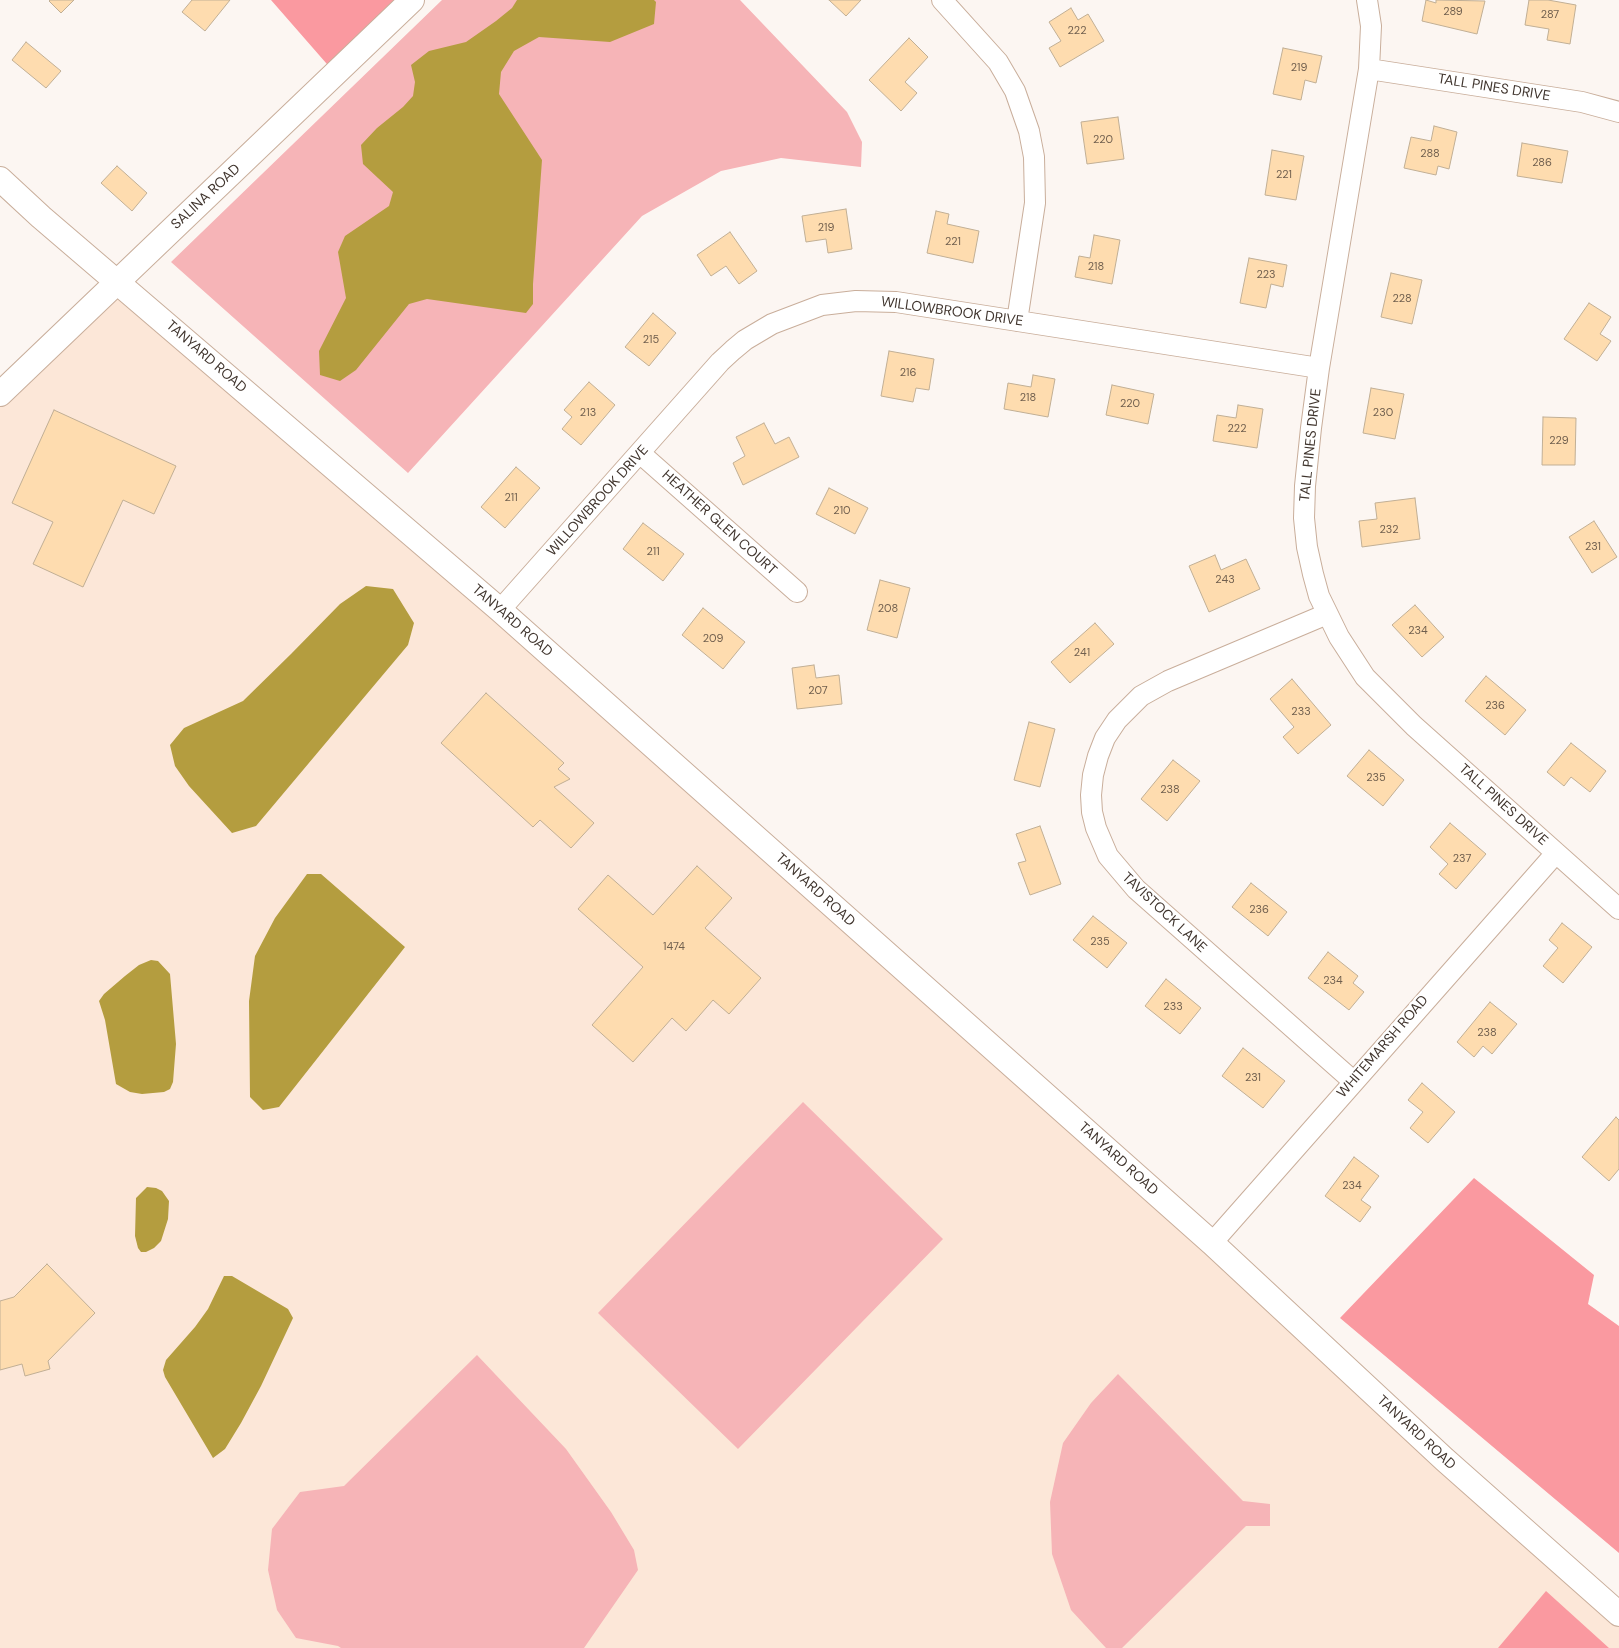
<!DOCTYPE html>
<html>
<head>
<meta charset="utf-8">
<style>
	body { margin:0 }
	canvas { display:block; background:#fcf6f2 }
</style>
</head>
<body>
<canvas width="1619" height="1648"></canvas>
<script>
const c = document.querySelector('canvas').getContext('2d');
c.lineJoin = 'round';
function fill(path, color) {
  c.fillStyle = color;
  c.fill(path, 'evenodd');
}
function shape(rows) {
  const path = new Path2D();
  for (const r of rows) {
    path.moveTo(r[0], r[1]);
    for (let i = 2; i < r.length; i += 2) path.lineTo(r[i], r[i + 1]);
  }
  return path;
}
function stroke(path, color, width, dash) {
  c.strokeStyle = color;
  c.lineWidth = width;
  c.lineCap = dash ? 'butt' : 'round';
  c.setLineDash(dash || []);
  c.stroke(path);
}
function label(font, color, halo, rows, align = 'center') {
  c.font = font + ' "DM Sans",sans-serif';
  c.lineWidth = 4.5;
  c.setLineDash([]);
  c.textBaseline = 'middle';
  c.strokeStyle = halo;
  c.fillStyle = color;
  for (const [text, x, y, turn = 0] of rows) {
    c.save();
    c.translate(x, y);
    c.rotate((+turn || 0) * Math.PI / 180);
    c.textAlign = isNaN(turn) ? turn : align;
    if (halo) c.strokeText(text, 0, 0);
    c.fillText(text, 0, 0);
    c.restore();
  }
}
fill(shape([
	[117,281,1619,1612,1619,1648,0,1648,0,394]
]), '#fce7d8');
fill(shape([
	[442,0,740,0,847,112,862,142,861,167,781,158,721,171,642,216,408,473,171,262],
	[803,1102,943,1239,738,1449,598,1313],
	[477,1355,566,1449,611,1512,634,1550,638,1570,584,1648,341,1648,338,1646,296,1638,277,1610,268,1570,272,1529,300,1492,344,1486],
	[1118,1374,1243,1501,1270,1504,1270,1526,1246,1526,1122,1648,1106,1648,1071,1610,1052,1554,1050,1502,1063,1443,1091,1403]
]), '#f6b4b7');
fill(shape([
	[271,0,404,0,333,71],
	[1474,1178,1594,1275,1588,1304,1619,1326,1619,1553,1340,1318],
	[1546,1591,1609,1648,1498,1648]
]), '#fa99a0');
fill(shape([
	[517,0,654,0,656,2,654,24,610,42,539,37,514,51,501,72,499,94,542,160,533,284,533,304,526,313,427,299,409,304,356,370,340,381,320,375,319,351,346,298,338,252,345,236,389,206,393,192,363,164,361,145,377,128,403,107,413,96,415,82,411,65,429,51,466,42,496,21,512,8],
	[366,586,393,589,414,623,408,645,256,826,232,833,189,786,175,766,170,745,184,728,243,701,291,654,340,604],
	[307,874,321,874,405,947,279,1107,263,1110,250,1097,249,1001,255,956,275,918],
	[151,960,158,961,170,974,176,1044,173,1082,170,1089,164,1092,142,1094,130,1092,116,1084,105,1020,99,1001,104,994,125,976,139,965],
	[147,1187,156,1188,162,1191,169,1201,168,1219,161,1241,154,1248,146,1252,141,1252,138,1248,135,1236,136,1198],
	[224,1276,232,1276,288,1309,293,1318,261,1386,241,1423,225,1449,213,1458,165,1377,163,1370,166,1360,195,1327,208,1309]
]), '#b49d3f');
const building = shape([
	[50,0,74,0,61,13,49,1,50,0],
	[192,0,230,0,205,31,182,12,192,0],
	[829,0,861,0,846,16,829,0],
	[1426,0,1436,3,1436,0,1485,1,1477,34,1422,21,1426,0],
	[1529,0,1548,0,1576,5,1570,44,1547,40,1549,29,1525,25,1529,0],
	[1071,8,1078,20,1088,14,1104,41,1060,67,1049,48,1061,41,1049,22,1071,8],
	[909,38,928,57,905,82,917,93,901,111,869,80,909,38],
	[26,42,61,71,46,88,12,60,26,42],
	[1283,48,1322,56,1316,83,1305,80,1301,100,1273,94,1283,48],
	[1118,117,1124,159,1087,164,1081,122,1118,117],
	[1434,126,1457,132,1449,169,1438,166,1436,175,1404,168,1411,137,1431,141,1434,126],
	[1522,143,1568,151,1562,183,1517,176,1522,143],
	[1272,150,1304,156,1296,200,1265,195,1272,150],
	[117,166,147,193,132,211,101,183,117,166],
	[846,209,852,249,828,253,826,239,806,242,802,216,846,209],
	[936,211,949,214,947,224,979,231,973,263,927,253,936,211],
	[730,232,757,271,739,284,726,266,711,276,697,255,730,232],
	[1094,235,1120,240,1112,284,1075,277,1079,256,1090,258,1094,235],
	[1249,258,1287,265,1283,287,1271,284,1266,308,1240,303,1249,258],
	[1391,273,1422,280,1412,324,1381,317,1391,273],
	[1589,303,1611,317,1600,334,1611,341,1597,361,1564,339,1589,303],
	[653,313,676,333,649,366,625,347,653,313],
	[889,351,934,359,929,390,916,388,913,402,881,396,889,351],
	[1033,375,1055,379,1048,417,1004,409,1008,383,1031,387,1033,375],
	[589,382,615,405,581,445,562,429,572,417,564,410,589,382],
	[1112,385,1154,394,1148,424,1106,415,1112,385],
	[1371,388,1404,394,1395,439,1363,433,1371,388],
	[1238,405,1263,409,1257,448,1213,441,1217,415,1236,418,1238,405],
	[54,410,176,466,154,514,123,500,83,587,33,564,53,522,12,503,54,410],
	[1543,417,1576,418,1575,465,1542,465,1543,417],
	[764,423,775,444,789,437,799,457,743,485,733,463,745,456,736,437,764,423],
	[516,467,540,488,505,528,481,507,516,467],
	[829,488,868,508,855,534,816,514,829,488],
	[1415,498,1420,539,1362,547,1359,521,1377,519,1375,503,1415,498],
	[1594,521,1617,557,1592,573,1569,537,1594,521],
	[643,523,684,554,663,581,623,549,643,523],
	[1215,555,1221,570,1246,559,1260,589,1209,612,1189,566,1215,555],
	[880,580,910,588,897,638,867,630,880,580],
	[1415,605,1444,637,1422,657,1392,625,1415,605],
	[703,608,745,642,723,669,682,635,703,608],
	[1095,623,1114,644,1070,683,1051,662,1095,623],
	[814,665,816,678,839,675,842,704,797,709,792,668,814,665],
	[1486,676,1526,710,1505,735,1465,701,1486,676],
	[1292,679,1331,725,1298,754,1283,737,1294,727,1270,699,1292,679],
	[486,693,564,763,558,769,570,779,554,787,594,823,571,848,540,820,533,827,441,743,486,693],
	[1029,722,1055,729,1040,787,1014,780,1029,722],
	[1571,743,1606,771,1590,792,1571,777,1564,786,1547,772,1571,743],
	[1369,750,1404,780,1383,806,1347,776,1369,750],
	[1173,760,1200,781,1167,821,1141,799,1173,760],
	[1450,823,1486,854,1456,889,1439,874,1448,864,1430,847,1450,823],
	[1040,826,1061,884,1030,895,1018,863,1026,861,1016,834,1040,826],
	[697,866,732,898,705,928,761,978,729,1014,713,1000,686,1031,672,1018,633,1062,592,1025,643,967,578,909,608,875,653,915,697,866],
	[1251,883,1287,912,1268,936,1232,907,1251,883],
	[1093,916,1127,943,1107,968,1073,940,1093,916],
	[1562,923,1592,947,1563,983,1543,966,1558,948,1549,940,1562,923],
	[1328,952,1358,976,1353,983,1364,992,1349,1010,1308,978,1328,952],
	[1166,979,1201,1008,1180,1034,1145,1006,1166,979],
	[1490,1002,1517,1024,1492,1054,1483,1046,1474,1057,1457,1042,1490,1002],
	[1243,1048,1285,1081,1263,1108,1222,1076,1243,1048],
	[1422,1083,1455,1112,1428,1143,1410,1128,1423,1112,1408,1100,1422,1083],
	[1616,1117,1619,1120,1619,1169,1609,1181,1582,1157,1616,1117],
	[1354,1157,1379,1176,1361,1200,1371,1207,1360,1222,1325,1196,1354,1157],
	[47,1264,95,1313,48,1361,50,1369,25,1376,22,1364,0,1370,0,1301,14,1297,47,1264]
]);
fill(building, '#fedcaf');
stroke(building, '#c1af95', 1);
const minor = shape([
	[942,0,998,62,1015,91,1029,131,1034,157,1035,203,1017,321],
	[1367,0,1371,26,1369,69,1319,368,1311,428,1305,486,1304,518,1307,547,1313,574,1319,596,1339,637,1365,677,1414,726,1619,909],
	[1369,69,1582,102,1619,112],
	[641,454,797,592],
	[500,610,720,362,733,350,745,340,772,324,822,305,856,301,896,302,1319,368],
	[1327,614,1168,681,1141,696,1117,720,1105,738,1098,756,1093,775,1091,795,1092,812,1096,828,1108,856,1136,889,1353,1081],
	[1212,1243,1556,853]
]);
const tertiary = shape([
	[0,179,41,217,500,610,1212,1243,1444,1459,1619,1614],
	[0,394,412,0]
]);
stroke(minor, '#c9ae9b', 22);
stroke(tertiary, '#c9ae9b', 26);
stroke(minor, '#fff', 20);
stroke(tertiary, '#fff', 24);
label('11px', '#705f4e', null, [
	["289",1453,12],
	["287",1550,15],
	["222",1077,31],
	["219",1299,68],
	["220",1103,140],
	["288",1430,154],
	["286",1542,163],
	["221",1284,175],
	["219",826,228],
	["221",953,242],
	["218",1096,267],
	["223",1266,275],
	["228",1402,299],
	["215",651,340],
	["216",908,373],
	["218",1028,398],
	["220",1130,404],
	["213",588,413],
	["230",1383,413],
	["222",1237,429],
	["229",1559,441],
	["211",511,498],
	["210",842,511],
	["232",1389,530],
	["231",1593,547],
	["211",653,552],
	["243",1225,580],
	["208",888,609],
	["234",1418,631],
	["209",713,639],
	["241",1082,653],
	["207",818,691],
	["236",1495,706],
	["233",1301,712],
	["235",1376,778],
	["238",1170,790],
	["237",1462,859],
	["236",1259,910],
	["235",1100,942],
	["1474",674,947],
	["234",1333,981],
	["233",1173,1007],
	["238",1487,1033],
	["231",1253,1078],
	["234",1352,1186]
]);
label('14px', '#40352e', '#fff', [
	["TALL PINES DRIVE",1494,88,9],
	["SALINA ROAD",206,197,-43],
	["WILLOWBROOK DRIVE",952,312,8],
	["TANYARD ROAD",206,357,41],
	["TALL PINES DRIVE",1311,445,-84],
	["WILLOWBROOK DRIVE",598,501,-48],
	["HEATHER GLEN COURT",719,523,42],
	["TANYARD ROAD",512,621,41],
	["TALL PINES DRIVE",1503,805,42],
	["TANYARD ROAD",815,890,42],
	["TAVISTOCK LANE",1164,913,43],
	["WHITEMARSH ROAD",1383,1047,-49],
	["TANYARD ROAD",1118,1159,42],
	["TANYARD ROAD",1416,1433,43]
]);
</script>
</body>
</html>
